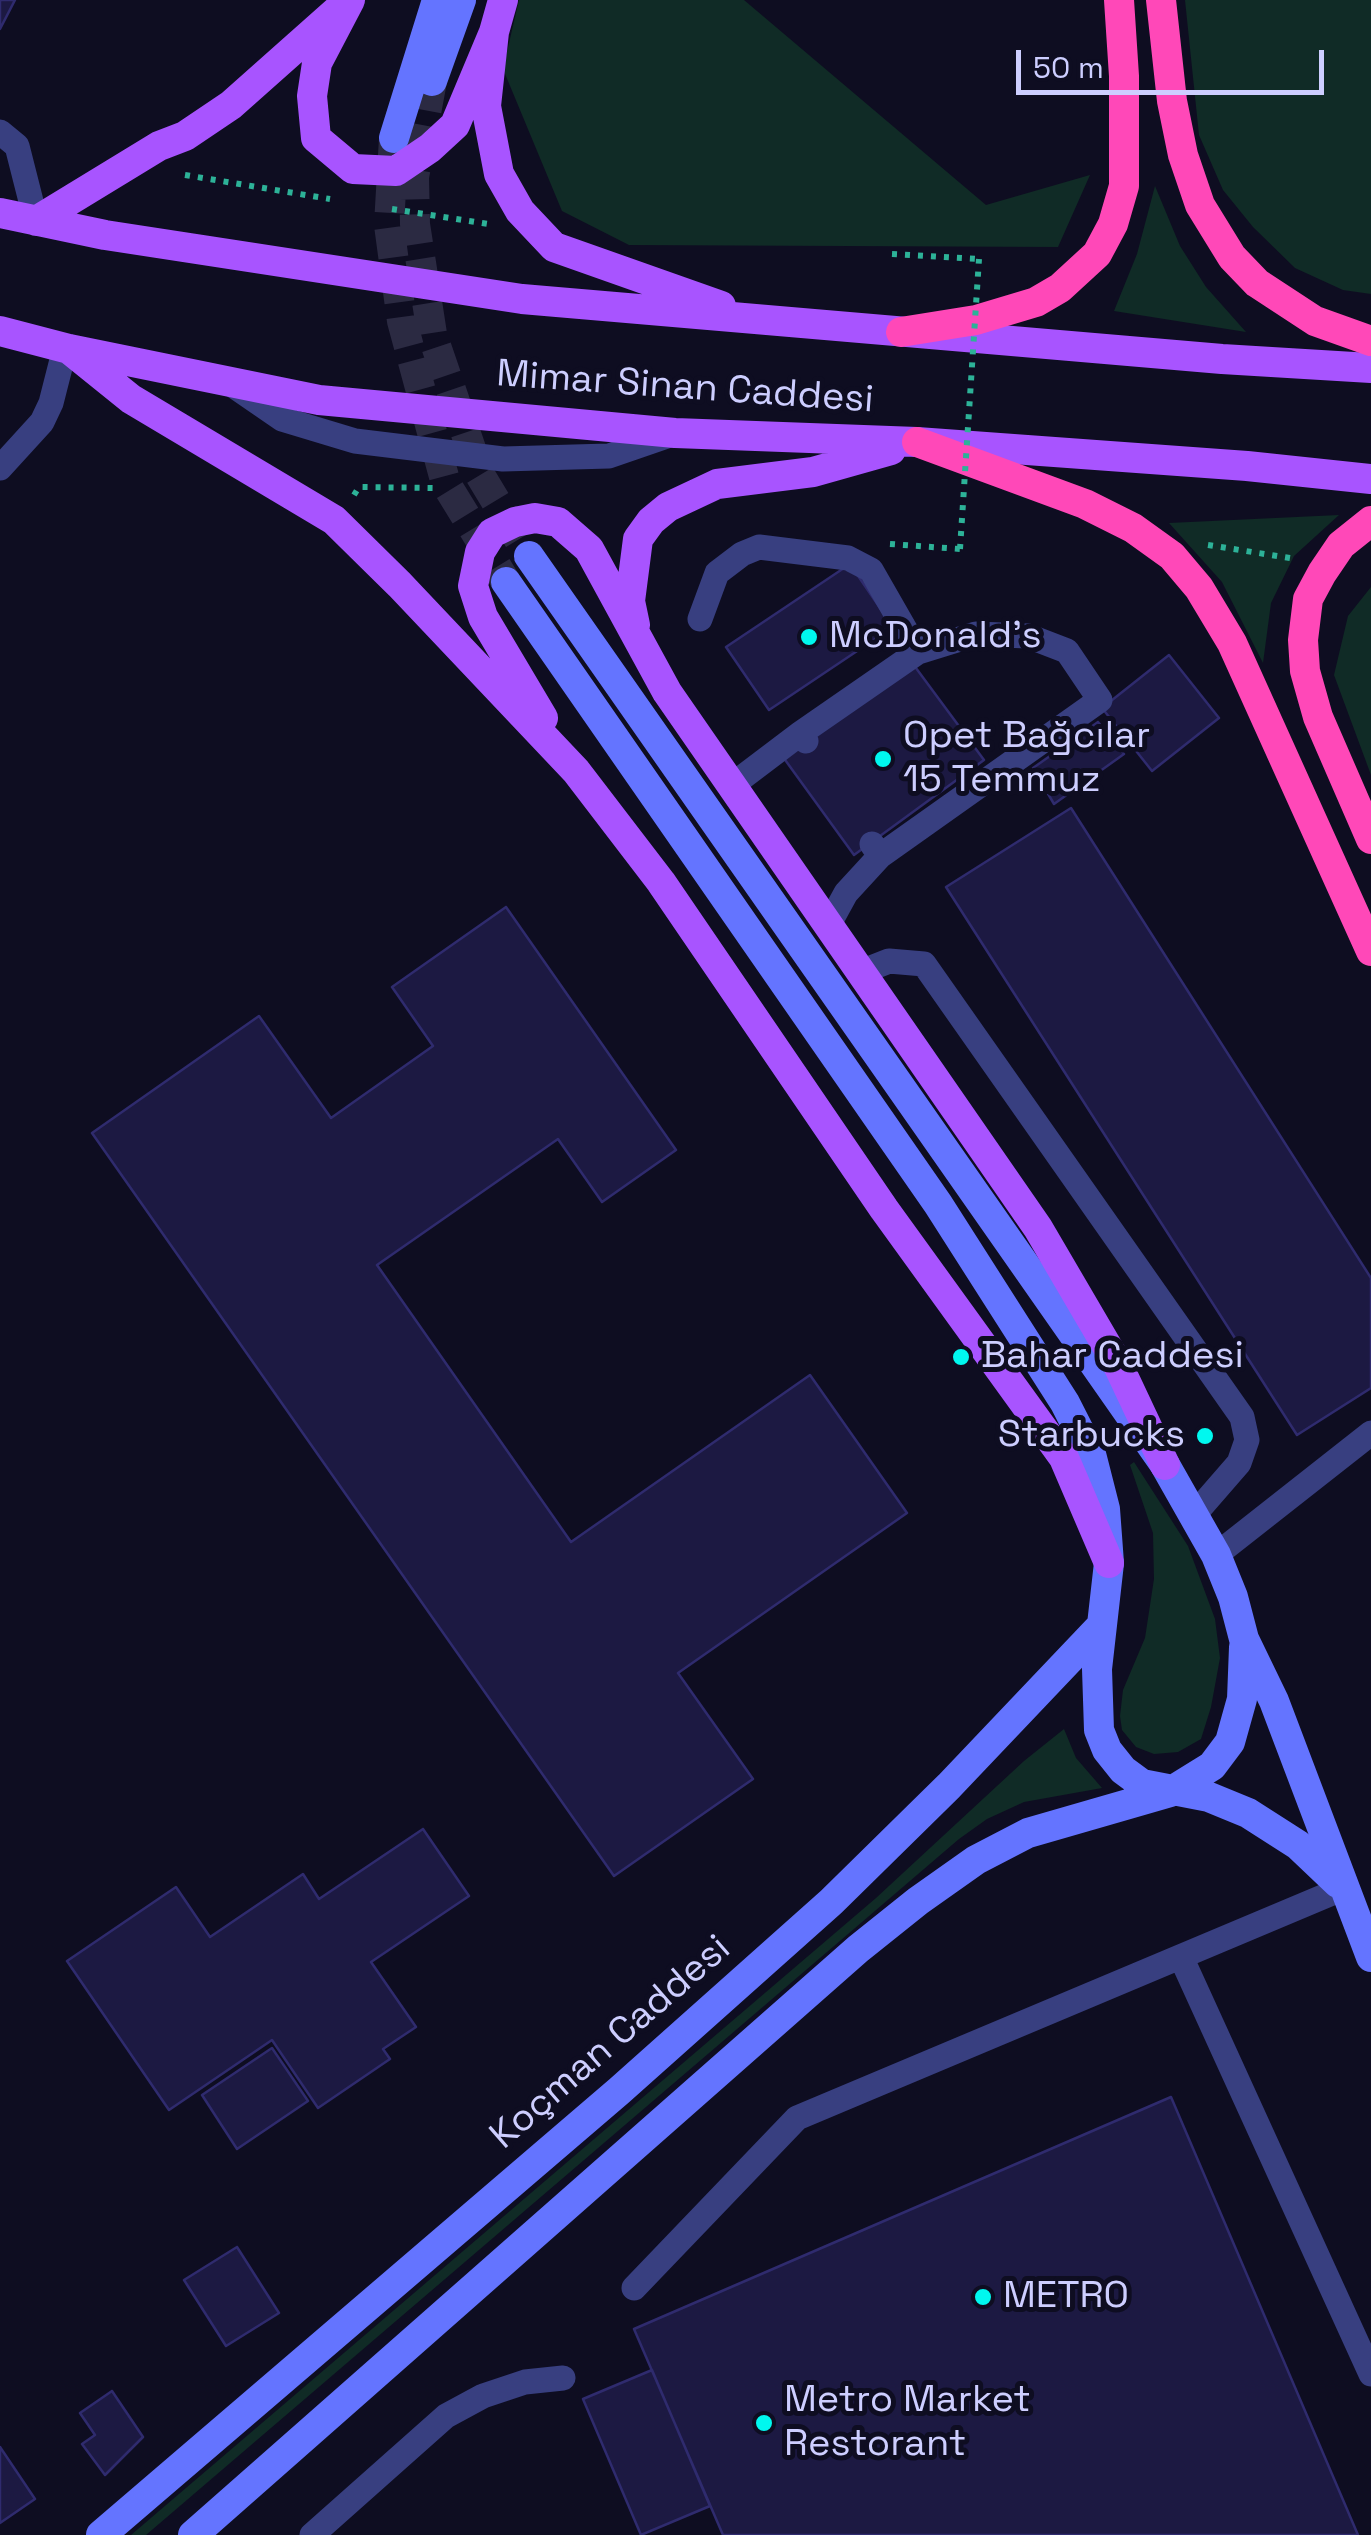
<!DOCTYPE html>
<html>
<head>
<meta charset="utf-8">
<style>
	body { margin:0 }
	#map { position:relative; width:1371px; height:2535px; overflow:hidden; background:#0e0d21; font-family:"Space Grotesk",sans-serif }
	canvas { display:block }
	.scale { position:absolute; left:1016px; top:50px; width:308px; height:45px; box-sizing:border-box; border:5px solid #cdceff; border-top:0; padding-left:12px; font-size:30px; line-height:35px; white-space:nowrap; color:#cdceff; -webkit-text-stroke:8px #0e0d21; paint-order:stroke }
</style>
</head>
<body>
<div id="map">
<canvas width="1371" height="2535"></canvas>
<div class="scale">50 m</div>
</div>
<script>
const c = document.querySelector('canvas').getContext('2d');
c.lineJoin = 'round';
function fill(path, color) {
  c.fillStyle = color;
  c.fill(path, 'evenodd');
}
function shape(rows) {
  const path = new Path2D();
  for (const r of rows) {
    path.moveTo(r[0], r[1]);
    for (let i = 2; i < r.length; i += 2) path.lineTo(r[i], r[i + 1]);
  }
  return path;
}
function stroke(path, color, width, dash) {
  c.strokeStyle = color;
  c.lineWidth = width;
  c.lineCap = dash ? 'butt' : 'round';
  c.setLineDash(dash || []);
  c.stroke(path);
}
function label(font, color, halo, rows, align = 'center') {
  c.font = font + ' "Space Grotesk",sans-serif';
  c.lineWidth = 10;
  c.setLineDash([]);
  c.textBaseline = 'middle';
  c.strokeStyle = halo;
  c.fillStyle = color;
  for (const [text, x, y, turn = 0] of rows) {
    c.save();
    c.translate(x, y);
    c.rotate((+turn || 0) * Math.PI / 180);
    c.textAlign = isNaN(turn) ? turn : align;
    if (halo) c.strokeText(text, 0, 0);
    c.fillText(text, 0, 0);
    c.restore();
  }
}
fill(shape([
	[519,0,744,0,986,205,1090,175,1058,247,629,245,562,211,503,69],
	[1185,0,1371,0,1371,294,1343,290,1295,268,1253,227,1223,190,1199,135],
	[1155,186,1180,246,1206,287,1246,332,1114,311,1137,254],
	[1339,515,1294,556,1271,603,1263,663,1222,582,1169,523],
	[1371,587,1371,775,1334,675,1348,616],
	[1134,1462,1188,1546,1215,1619,1220,1658,1211,1707,1201,1739,1178,1752,1154,1754,1136,1747,1122,1730,1120,1716,1123,1690,1145,1638,1154,1579,1153,1533,1130,1465],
	[1064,1729,1076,1758,1102,1788,1024,1802,987,1819,959,1839,146,2535,131,2535,876,1898,1024,1761]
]), '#102b26');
const building = shape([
	[0,0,15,0,0,29,0,0],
	[850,564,893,627,769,710,726,647,850,564],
	[1169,655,1219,718,1152,771,1102,708,1169,655],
	[913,664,984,760,854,855,783,757,913,664],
	[1098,722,1124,754,1054,804,1033,768,1098,722],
	[1071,808,1371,1278,1371,1388,1297,1435,946,887,1071,808],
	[506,907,676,1150,602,1202,558,1139,377,1265,571,1542,810,1375,907,1513,678,1673,753,1779,614,1876,92,1133,259,1016,331,1118,433,1046,392,987,506,907],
	[423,1829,469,1896,371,1962,416,2027,383,2049,390,2059,318,2108,272,2040,169,2110,67,1961,176,1887,210,1937,303,1874,319,1899,423,1829],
	[272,2048,308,2101,237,2149,202,2095,272,2048],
	[1171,2097,1358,2535,723,2535,634,2329,1171,2097],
	[237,2247,279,2313,226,2346,184,2280,237,2247],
	[652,2370,710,2506,641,2535,583,2399,652,2370],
	[112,2391,143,2437,105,2475,82,2444,95,2435,80,2413,112,2391],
	[0,2447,35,2499,0,2523,0,2447]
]);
fill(building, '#1c1942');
stroke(building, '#2f2b6e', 2.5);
stroke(shape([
	[432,81,414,177,415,224,432,334,480,475,529,556],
	[394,138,389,225,402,321,446,484,506,582]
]), '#2b2a42', 30, [30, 15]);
stroke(shape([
	[185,175,330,199],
	[392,209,488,224],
	[892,254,979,259],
	[354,495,359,487,437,488],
	[890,544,960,549],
	[1208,545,1290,558]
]), '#2db298', 6, [5, 8]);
stroke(shape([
	[0,132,17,146,36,221],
	[234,386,282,419,355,441,503,459,609,456,670,435],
	[0,468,42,422,51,403,65,348],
	[700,619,717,573,742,554,759,547,848,558,871,570,918,652],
	[801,733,918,652,976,634,1028,636,1067,651,1100,700,880,856],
	[731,786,801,733,806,741],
	[829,924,846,893,880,856,872,844],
	[861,972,889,961,924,964,1242,1417,1247,1440,1239,1463,1193,1516],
	[1216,1555,1371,1433],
	[1181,1957,1371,2374],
	[634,2288,797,2118,1344,1888],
	[312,2535,446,2416,483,2396,525,2382,563,2378]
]), '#383f80', 25);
stroke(shape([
	[432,81,461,0],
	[394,138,437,0],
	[529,556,1165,1465,1216,1555,1233,1597,1244,1639,1274,1701,1371,1957],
	[506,582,938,1204,1065,1403,1091,1454,1105,1509,1109,1563,1097,1669,1099,1730,1107,1750,1123,1770,1142,1784,1209,1797,1248,1813,1298,1845,1338,1883],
	[101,2535,619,2091,831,1902,949,1786,1102,1625],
	[193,2535,858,1949,918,1901,976,1860,1028,1833,1170,1792,1212,1766,1230,1742,1242,1699,1244,1647]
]), '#6474ff', 30);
stroke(shape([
	[350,0,317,63,312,96,316,138,353,169,396,171,430,148,455,125,494,32,503,0],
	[494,32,486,106,499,174,520,211,554,247,721,306],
	[0,213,105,235,522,299,1222,359,1371,368],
	[36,221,159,146,185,136,231,105,339,9],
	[0,331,69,349,319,400,675,433,917,442,1247,466,1371,479],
	[69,349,131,399,334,520,400,585,576,771,661,882,884,1209,1064,1458,1109,1563],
	[635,625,630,601,638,539,651,521,668,507,717,484,813,472,891,450],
	[543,718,483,617,473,586,480,552,492,533,515,522,535,518,558,522,589,549,667,692,1038,1228,1117,1363,1165,1465]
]), '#a854ff', 30);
stroke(shape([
	[1161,0,1172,101,1183,155,1200,205,1232,257,1257,283,1315,321,1371,341],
	[901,332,976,320,1036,302,1060,288,1097,254,1113,224,1124,186,1124,76,1119,0],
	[917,442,1085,504,1133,528,1172,556,1199,588,1232,643,1371,951],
	[1371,521,1341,545,1322,573,1308,599,1303,640,1305,671,1318,717,1371,839]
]), '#ff48b8', 30);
stroke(shape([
	[960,549,979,259]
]), '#2db298', 6, [5, 8]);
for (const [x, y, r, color] of [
	[809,637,10,"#00f8ef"],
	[883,759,10,"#00f8ef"],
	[961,1357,10,"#00f8ef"],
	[1205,1436,10,"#00f8ef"],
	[983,2297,10,"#00f8ef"],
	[764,2423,10,"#00f8ef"]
]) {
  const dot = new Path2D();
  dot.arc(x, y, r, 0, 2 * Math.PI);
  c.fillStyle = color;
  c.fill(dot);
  stroke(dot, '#0e0d21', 4);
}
label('38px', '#cdceff', '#0e0d21', [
	["Mimar Sinan Caddesi",685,388,4],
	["Koçman Caddesi",611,2043,-41]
]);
label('38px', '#cdceff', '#0e0d21', [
	["McDonald's",829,637],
	["Opet Bağcılar",903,737],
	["15 Temmuz",903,781],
	["Bahar Caddesi",981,1357],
	["Starbucks",1185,1436,"right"],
	["METRO",1003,2297],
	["Metro Market",784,2401],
	["Restorant",784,2445]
], 'left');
</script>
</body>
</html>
